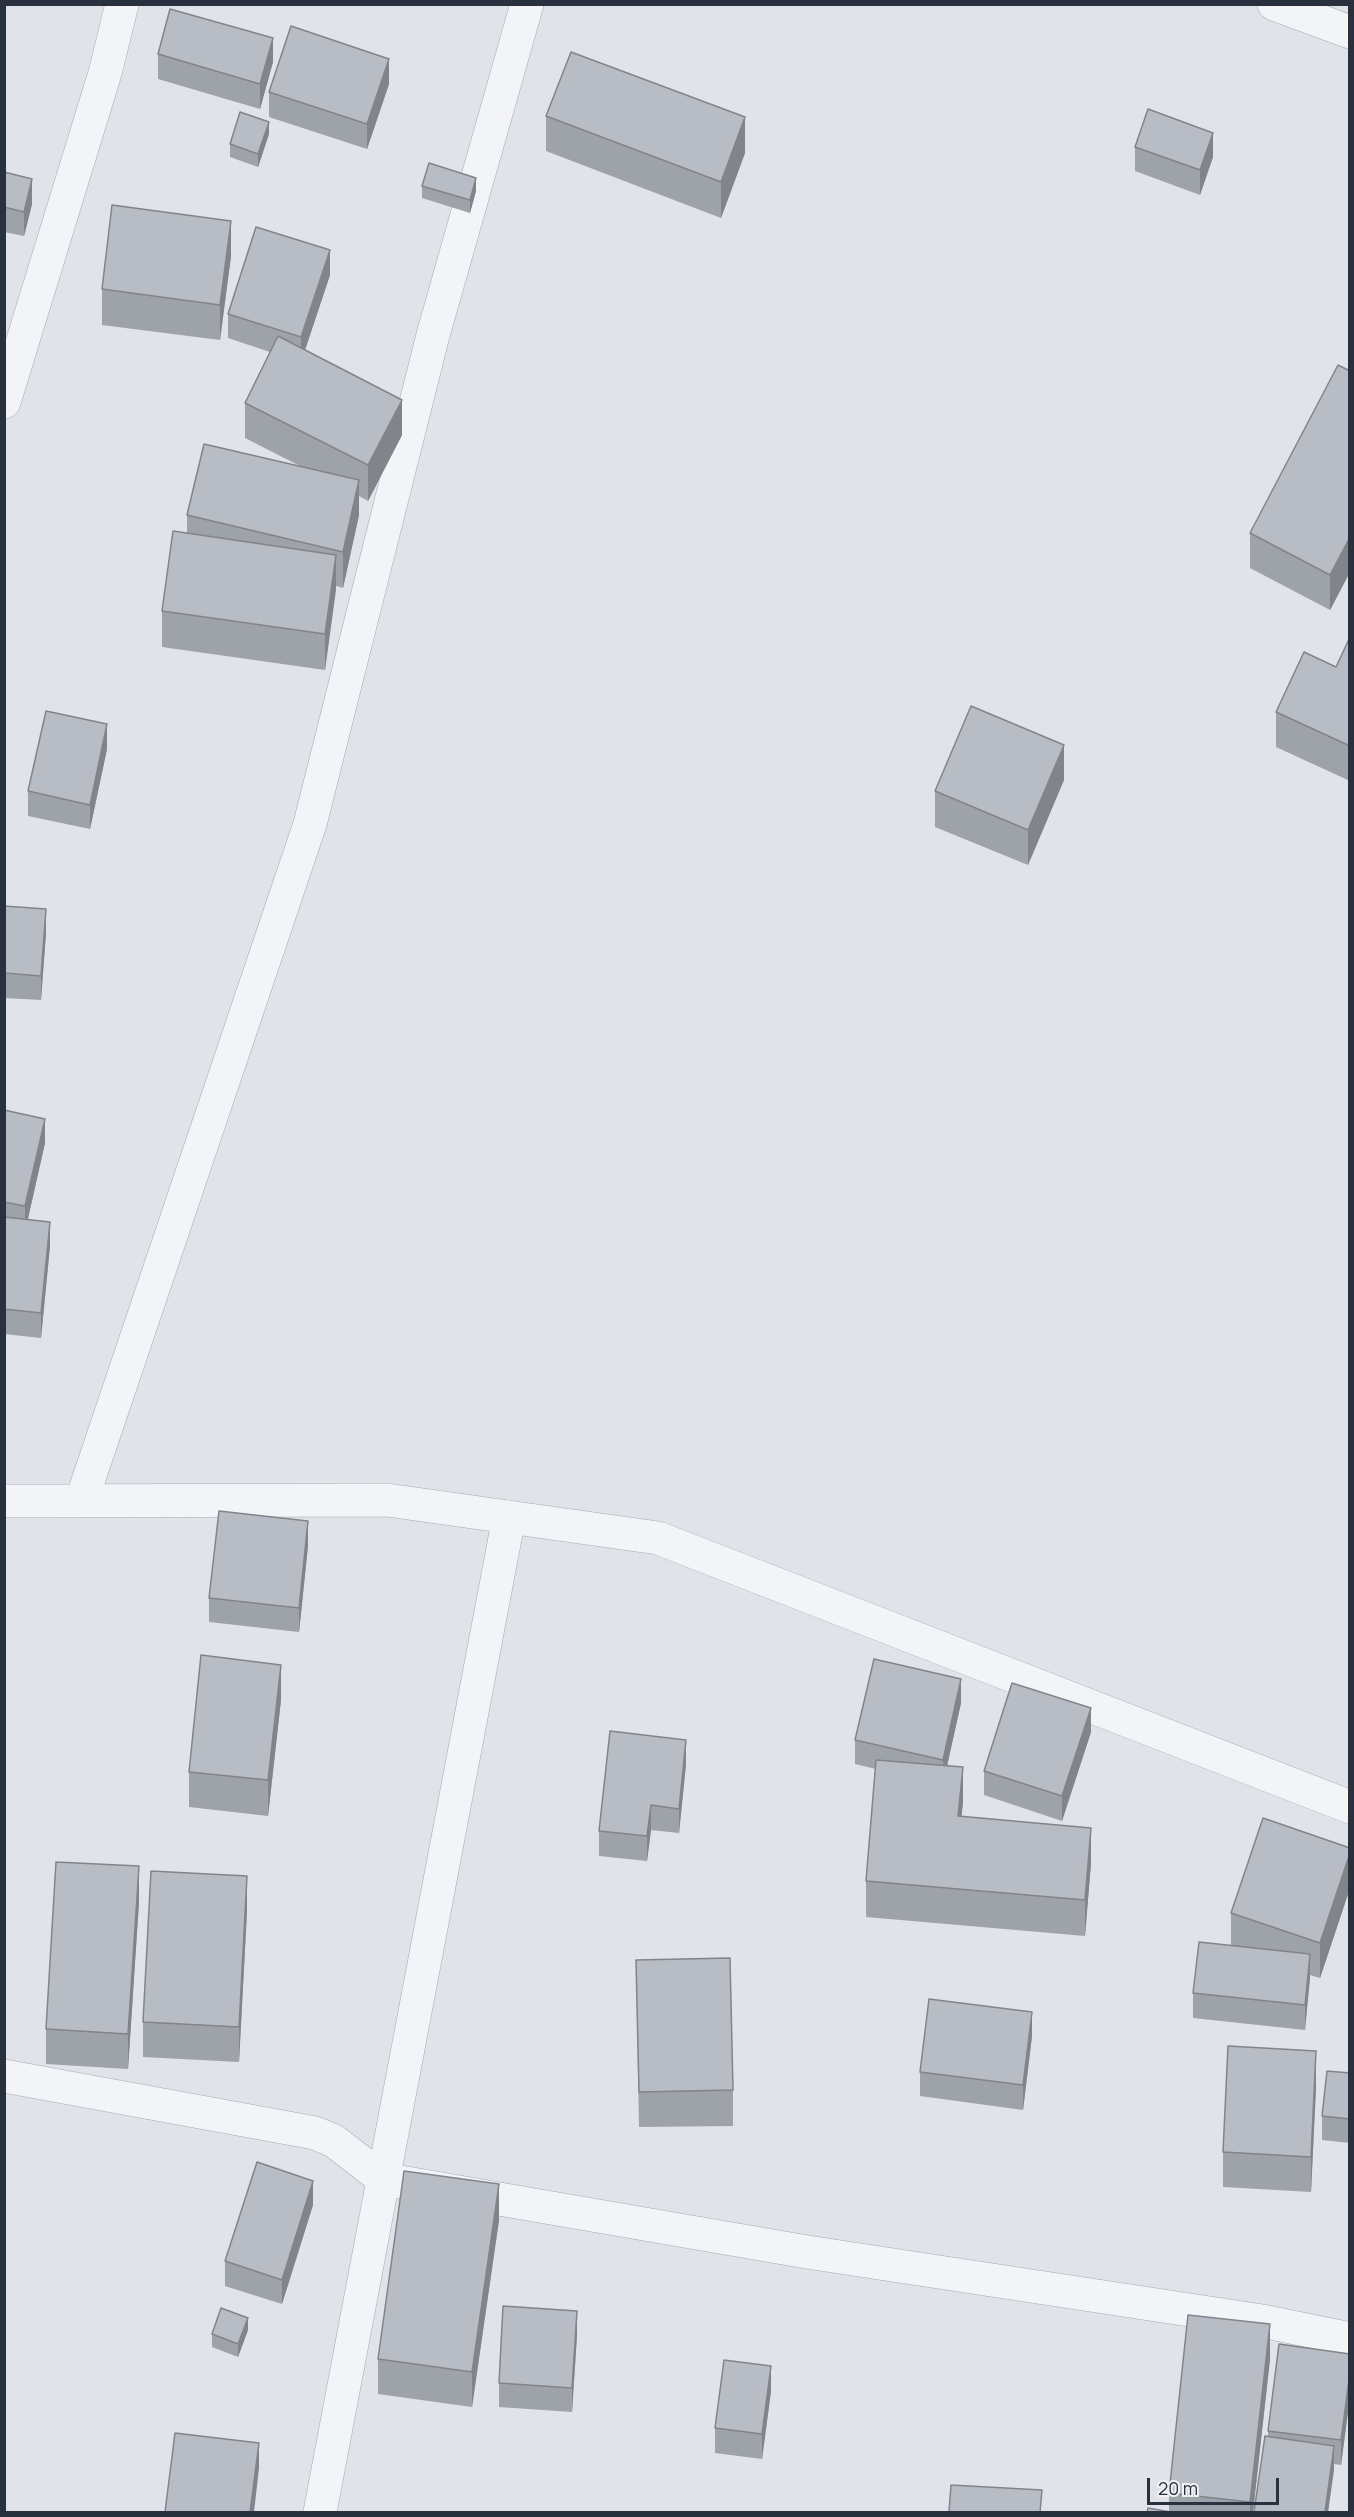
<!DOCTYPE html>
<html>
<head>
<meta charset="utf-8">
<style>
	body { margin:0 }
	#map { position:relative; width:1354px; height:2517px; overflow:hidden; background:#e0e3e9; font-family:Manrope,sans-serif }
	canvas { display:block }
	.frame { position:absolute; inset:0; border:6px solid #29313f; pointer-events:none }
	.scale { position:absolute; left:1147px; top:2478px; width:132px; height:27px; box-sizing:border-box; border:3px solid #29313f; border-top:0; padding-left:8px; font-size:18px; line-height:21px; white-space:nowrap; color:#29313f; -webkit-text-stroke:4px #f0f2f6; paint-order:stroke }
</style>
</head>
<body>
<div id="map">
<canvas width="1354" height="2517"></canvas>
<div class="frame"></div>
<div class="scale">20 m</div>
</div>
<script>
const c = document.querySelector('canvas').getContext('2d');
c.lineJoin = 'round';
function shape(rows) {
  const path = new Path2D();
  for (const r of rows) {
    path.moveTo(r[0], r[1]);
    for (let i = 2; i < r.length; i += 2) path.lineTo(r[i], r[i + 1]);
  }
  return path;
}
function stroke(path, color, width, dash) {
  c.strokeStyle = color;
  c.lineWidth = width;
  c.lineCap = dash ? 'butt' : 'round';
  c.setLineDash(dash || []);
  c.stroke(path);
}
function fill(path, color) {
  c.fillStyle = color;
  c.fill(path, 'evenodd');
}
const minor = shape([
	[1274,4,1350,32],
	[4,402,105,73,122,4],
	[82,1499,310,824,433,335,527,4],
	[4,1501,387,1500,658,1538,1350,1807],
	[4,2076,315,2133,334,2141,383,2179,807,2252,1262,2321,1350,2339],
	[320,2512,509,1517]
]);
stroke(minor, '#a5aab3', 34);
stroke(minor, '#f3f4f7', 33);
fill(shape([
	[158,54,273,62,260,109,158,79],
	[389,84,367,149,269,117,269,92],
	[546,116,745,153,721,218,546,151],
	[269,134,258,167,230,157,230,144],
	[1135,147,1213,157,1200,195,1135,171],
	[4,172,32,204,24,236,4,232],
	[422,186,476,191,470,213,422,198],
	[231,256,220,340,102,325,102,289],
	[330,275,305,350,402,435,368,501,359,496,359,515,343,588,336,586,325,670,162,647,162,611,187,533,187,515,300,466,245,438,245,403,270,352,228,338,228,314],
	[1350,371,1350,572,1330,610,1250,568,1250,533],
	[1350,637,1350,781,1276,747,1276,712,1336,667],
	[107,749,90,829,28,816,28,791],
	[1064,780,1028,865,935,827,935,791],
	[4,906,46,933,41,1000,4,998],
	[4,1110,45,1143,28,1219,50,1246,41,1338,4,1334],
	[308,1546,299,1632,209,1622,209,1598],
	[281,1700,268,1816,189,1807,189,1772],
	[961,1703,947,1766,963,1802,961,1816,1091,1863,1085,1936,866,1917,866,1881,876,1769,855,1764,855,1740],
	[1091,1732,1062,1821,984,1795,984,1771],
	[686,1764,679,1833,651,1830,647,1861,599,1856,599,1831],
	[1350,1848,1350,1888,1320,1978,1310,1975,1305,2030,1193,2018,1193,1993,1231,1945,1231,1913],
	[139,1902,128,2069,46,2064,46,2029],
	[247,1911,239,2062,143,2057,143,2022],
	[636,1960,733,2090,733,2126,639,2127],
	[1032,2036,1023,2110,920,2096,920,2072],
	[1350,2073,1350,2143,1322,2140,1322,2116],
	[1316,2087,1311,2192,1223,2187,1223,2152],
	[313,2205,282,2304,225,2286,225,2261],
	[499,2220,472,2407,378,2394,378,2359],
	[248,2330,238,2357,212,2347,212,2334],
	[577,2335,572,2412,499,2407,499,2383],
	[1350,2354,1350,2397,1341,2465,1334,2464,1328,2512,1254,2512,1268,2436,1268,2431],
	[1270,2359,1253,2512,1147,2512,1169,2512,1169,2493],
	[771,2391,762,2459,715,2453,715,2428]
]), '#9ea3a9');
fill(shape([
	[273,38,273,62,260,109,260,84],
	[389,59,389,84,367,149,367,124],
	[745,117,745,153,721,218,721,182],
	[269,122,269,134,258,167,258,154],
	[1213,133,1213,157,1200,195,1200,170],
	[476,178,476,191,470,213,470,200],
	[32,179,32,204,24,236,24,212],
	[231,221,231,256,220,340,220,305],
	[330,250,330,275,301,362,301,337],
	[402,400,402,435,368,501,368,465],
	[359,480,359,515,343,588,343,552],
	[1350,537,1350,572,1330,610,1330,575],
	[336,555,336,590,325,670,325,634],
	[107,724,107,749,90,829,90,805],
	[1064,745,1064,780,1028,865,1028,830],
	[46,909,46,933,41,1000,41,976],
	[45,1119,45,1143,25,1231,25,1206],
	[50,1222,50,1246,41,1338,41,1313],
	[308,1521,308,1546,299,1632,299,1608],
	[281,1665,281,1700,268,1816,268,1780],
	[961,1679,961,1703,943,1784,943,1760],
	[1091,1708,1091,1732,1062,1821,1062,1796],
	[686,1740,686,1764,679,1833,679,1809],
	[963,1767,963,1802,958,1852,958,1816],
	[651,1805,651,1830,647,1861,647,1836],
	[1091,1828,1091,1863,1085,1936,1085,1900],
	[1350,1853,1350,1888,1320,1978,1320,1943],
	[139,1866,139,1902,128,2069,128,2034],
	[247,1876,247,1911,239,2062,239,2027],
	[1310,1954,1310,1978,1305,2030,1305,2005],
	[1032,2012,1032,2036,1023,2110,1023,2085],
	[1316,2051,1316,2087,1311,2192,1311,2157],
	[313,2181,313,2205,282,2304,282,2280],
	[499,2184,499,2220,472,2407,472,2372],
	[577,2311,577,2335,572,2412,572,2388],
	[248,2318,248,2330,238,2357,238,2344],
	[1270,2324,1270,2359,1253,2512,1250,2512,1250,2502],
	[771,2366,771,2391,762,2459,762,2434],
	[1350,2372,1350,2397,1341,2465,1341,2440],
	[259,2443,259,2468,254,2512,250,2512],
	[1334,2446,1334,2470,1328,2512,1325,2512]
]), '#81848a');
const building = shape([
	[170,9,273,38,260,84,158,54,170,9],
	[291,26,389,59,367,124,269,92,291,26],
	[571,52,745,117,721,182,546,116,571,52],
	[1148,109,1213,133,1200,170,1135,147,1148,109],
	[240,112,269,122,258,154,230,144,240,112],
	[429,163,476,178,470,200,422,186,429,163],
	[4,172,32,179,24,212,4,207,4,172],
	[112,205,231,221,220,305,102,289,112,205],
	[256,227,330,250,301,337,228,314,256,227],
	[278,336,402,400,368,465,245,403,278,336],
	[1338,365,1350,371,1350,537,1330,575,1250,533,1338,365],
	[204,444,359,480,343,552,187,515,204,444],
	[173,531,336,555,325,634,162,611,173,531],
	[1350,637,1350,746,1276,712,1304,652,1336,667,1350,637],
	[971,706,1064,745,1028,830,935,791,971,706],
	[46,711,107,724,90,805,28,791,46,711],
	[4,906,46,909,41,976,4,973,4,906],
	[4,1110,45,1119,25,1206,4,1202,4,1110],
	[4,1217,50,1222,41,1313,4,1309,4,1217],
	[219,1511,308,1521,299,1608,209,1598,219,1511],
	[201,1655,281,1665,268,1780,189,1772,201,1655],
	[874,1659,961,1679,943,1760,855,1740,874,1659],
	[1012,1683,1091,1708,1062,1796,984,1771,1012,1683],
	[610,1731,686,1740,679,1809,651,1805,647,1836,599,1831,610,1731],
	[876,1760,963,1767,958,1816,1091,1828,1085,1900,866,1881,876,1760],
	[1263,1818,1350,1848,1350,1853,1320,1943,1231,1913,1263,1818],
	[56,1862,139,1866,128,2034,46,2029,56,1862],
	[151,1871,247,1876,239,2027,143,2022,151,1871],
	[1199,1942,1310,1954,1305,2005,1193,1993,1199,1942],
	[730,1958,733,2090,639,2092,636,1960,730,1958],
	[929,1999,1032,2012,1023,2085,920,2072,929,1999],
	[1228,2046,1316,2051,1311,2157,1223,2152,1228,2046],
	[1327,2071,1350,2073,1350,2119,1322,2116,1327,2071],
	[257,2162,313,2181,282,2280,225,2261,257,2162],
	[404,2171,499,2184,472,2372,378,2359,404,2171],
	[503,2306,577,2311,572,2388,499,2383,503,2306],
	[221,2308,248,2318,238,2344,212,2334,221,2308],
	[1188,2315,1270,2324,1250,2502,1169,2493,1188,2315],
	[1279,2344,1350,2354,1350,2372,1341,2440,1268,2431,1279,2344],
	[724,2360,771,2366,762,2434,715,2428,724,2360],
	[175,2433,259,2443,250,2512,165,2512,175,2433],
	[1265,2436,1334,2446,1325,2512,1254,2512,1265,2436],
	[951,2485,1042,2490,1040,2512,949,2512,951,2485],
	[1148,2508,1171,2512,1147,2512,1148,2508]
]);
fill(building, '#b8bdc5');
stroke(building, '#81848a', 1.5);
</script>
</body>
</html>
